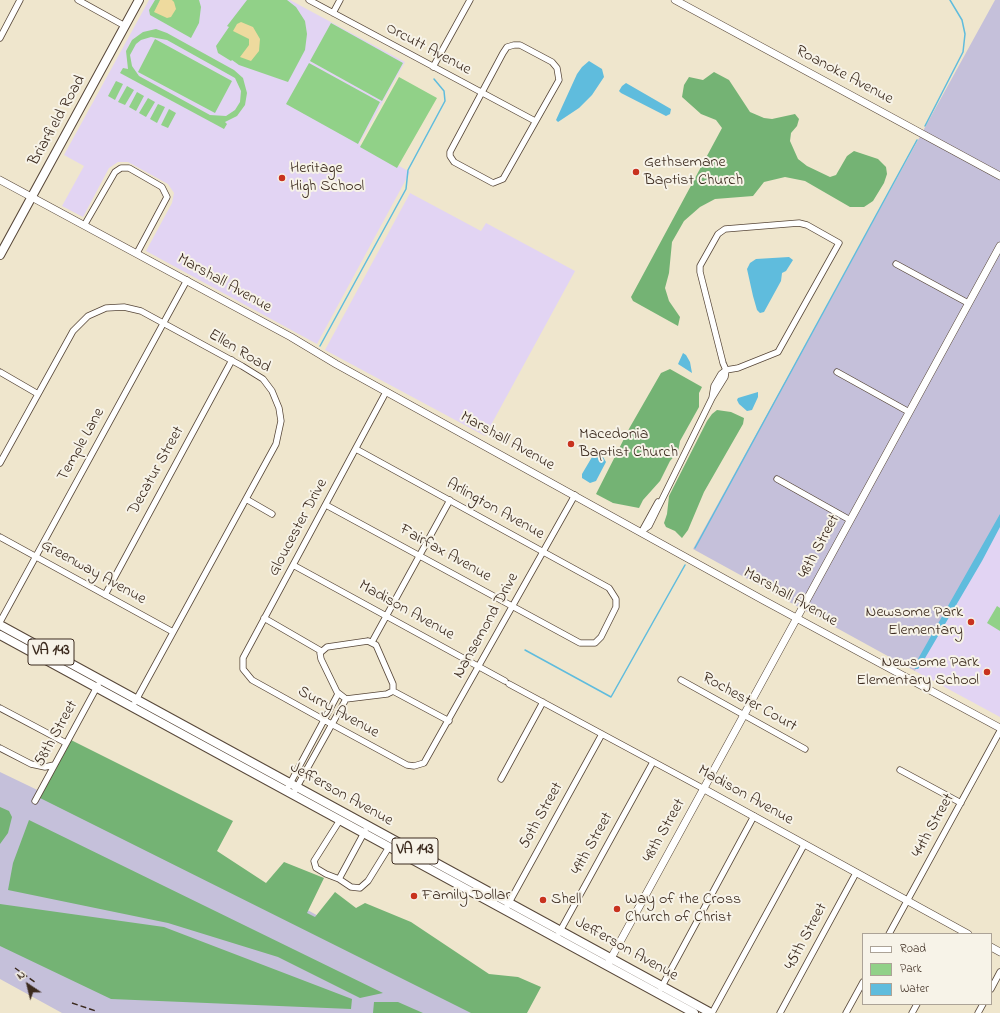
<!DOCTYPE html>
<html>
<head>
<meta charset="utf-8">
<style>
	body { margin:0 }
	#map { position:relative; width:1000px; height:1013px; overflow:hidden; background:#efe6cd; font-family:"Indie Flower",sans-serif }
	canvas { display:block }
	.legend { position:absolute; left:862px; top:933px; width:130px; height:72px; box-sizing:border-box; background:#f7f3e8; border:1px solid #aca397; margin:0; padding:5px 7px; list-style:none; font-size:12px; color:#3b2a1e }
	.legend li { display:flex; align-items:center; gap:8px; height:20px }
	.legend b { width:20px; border:1px solid #aca397 }
	.north { position:absolute; left:8px; top:965px; width:40px; height:40px; -webkit-text-stroke:3px #f7f3e8; paint-order:stroke; rotate:325deg; font-size:11px; font-weight:700; line-height:16px; text-align:center; color:#3b2a1e }
	.north::after { content:''; display:block; margin:auto; width:14px; height:18px; background:#3b2a1e; clip-path:polygon(50% 0,100% 100%,50% 72%,0 100%) }
</style>
</head>
<body>
<div id="map">
<canvas width="1000" height="1013"></canvas>
<ul class="legend">
<li><b style="height:5px;background:#fff"></b>Road</li>
<li><b style="height:11px;background:#91d188"></b>Park</li>
<li><b style="height:11px;background:#5fbcdd"></b>Water</li>
</ul>
<div class="north">N</div>
</div>
<script>
const c = document.querySelector('canvas').getContext('2d');
c.lineJoin = 'round';
function fill(path, color) {
  c.fillStyle = color;
  c.fill(path, 'evenodd');
}
function shape(rows) {
  const path = new Path2D();
  for (const r of rows) {
    path.moveTo(r[0], r[1]);
    for (let i = 2; i < r.length; i += 2) path.lineTo(r[i], r[i + 1]);
  }
  return path;
}
function stroke(path, color, width, dash) {
  c.strokeStyle = color;
  c.lineWidth = width;
  c.lineCap = dash ? 'butt' : 'round';
  c.setLineDash(dash || []);
  c.stroke(path);
}
function label(font, color, halo, rows, align = 'center') {
  c.font = font + ' "Indie Flower",sans-serif';
  c.lineWidth = 4;
  c.setLineDash([]);
  c.textBaseline = 'middle';
  c.strokeStyle = halo;
  c.fillStyle = color;
  for (const [text, x, y, turn = 0] of rows) {
    c.save();
    c.translate(x, y);
    c.rotate((+turn || 0) * Math.PI / 180);
    c.textAlign = isNaN(turn) ? turn : align;
    if (halo) c.strokeText(text, 0, 0);
    c.fillText(text, 0, 0);
    c.restore();
  }
}
fill(shape([
	[149,0,290,0,405,62,359,144,410,172,317,344,146,251,172,203,174,193,168,184,128,162,118,162,109,168,83,217,62,206,84,166,64,155],
	[410,193,481,231,486,223,575,271,485,436,325,350],
	[1000,518,1000,717,915,671]
]), '#e2d4f3');
fill(shape([
	[995,0,1000,0,1000,518,915,671,693,549],
	[0,772,160,849,205,854,496,1013,62,1013,0,979]
]), '#c5c0da');
fill(shape([
	[155,0,199,0,201,7,199,23,191,38,150,15,149,10],
	[247,0,287,0,296,7,305,21,307,34,305,50,288,82,239,65,232,60,231,61,218,53,216,46,229,27,227,26],
	[331,23,403,63,382,101,310,61],
	[156,29,167,33,234,70,243,78,247,93,245,105,237,116,225,122,227,124,224,129,120,73,123,68,128,69,126,51,132,40,143,32],
	[151,37,167,40,235,78,241,91,240,102,235,110,226,116,210,115,139,76,132,66,130,55,136,44,141,40],
	[155,39,232,81,215,113,138,72],
	[309,63,380,102,358,144,286,104],
	[399,77,437,98,397,168,360,147],
	[116,81,123,84,115,100,108,96],
	[127,86,134,90,125,105,118,102],
	[137,92,144,96,136,111,129,107],
	[148,98,155,102,146,117,139,113],
	[158,104,165,107,157,123,150,119],
	[169,109,176,113,168,128,161,125],
	[997,606,1000,608,1000,631,987,623]
]), '#91d188');
fill(shape([
	[714,72,729,80,750,112,764,118,772,119,795,114,799,119,797,126,791,133,790,141,798,159,807,166,830,177,836,175,847,156,854,151,878,159,886,167,887,174,884,183,873,201,864,207,850,207,805,181,785,177,764,182,753,196,715,199,700,207,684,221,672,242,669,273,665,288,669,301,680,317,678,326,633,301,631,297,722,128,716,120,701,114,682,97,684,85,689,77,703,80],
	[670,369,702,387,699,393,699,407,680,441,678,452,670,461,660,481,643,500,639,508,613,503,596,494,630,427,661,373],
	[717,410,731,412,744,418,743,424,704,492,688,530,682,538,675,531,666,527,664,523,667,514,669,496,707,421,712,414],
	[69,739,233,821,217,851,266,883,284,862,324,878,307,913,315,917,335,892,356,908,365,903,411,922,489,974,518,977,541,987,527,1013,471,1013,40,798],
	[0,807,9,811,12,817,8,833,0,844],
	[29,820,383,993,360,998,278,957,168,923,8,890,13,863],
	[0,904,164,927,352,999,351,1009,111,999,0,946],
	[374,1002,398,1002,423,1013,373,1013]
]), '#74b374');
fill(shape([
	[160,0,172,0,174,2,176,9,171,17,167,18,154,12],
	[241,22,253,27,260,39,259,51,251,61,240,57,249,45,249,39,233,31,237,24]
]), '#eeda9e');
fill(shape([
	[589,61,602,69,604,77,592,95,579,108,558,122,556,120,577,74,582,67],
	[626,83,671,109,670,114,666,116,621,93,619,91,622,86],
	[789,257,793,260,786,271,782,273,781,281,764,312,760,313,757,310,753,296,747,269,750,263,756,259],
	[683,353,686,355,690,362,692,373,678,364],
	[758,392,758,397,752,410,747,411,739,404,737,400,738,398],
	[596,455,603,457,606,462,596,481,590,483,582,478,582,474,592,457],
	[1000,514,1000,527,982,561,921,665,918,669,915,669,914,666]
]), '#5fbcdd');
stroke(shape([
	[925,126,963,52,965,34,962,20,950,0],
	[320,346,406,189,408,170,445,101,444,91,434,79],
	[695,548,917,140],
	[525,650,611,697,685,565]
]), '#5fbcdd', 1.5);
const minor = shape([
	[78,0,125,26],
	[309,0,535,121],
	[333,13,340,0],
	[0,38,20,0],
	[514,45,520,45,552,62,557,68,559,80,503,179,493,183,454,162,450,156,450,152,503,53,507,47,514,45],
	[433,67,470,0],
	[85,224,115,172,121,168,129,168,162,187,167,197,137,253],
	[896,264,968,303],
	[0,372,38,394],
	[837,372,909,412],
	[386,392,243,658,243,669,252,680,324,720,407,765,414,766,424,763,575,495],
	[0,463,73,331,88,316,106,308,124,307,141,311,242,366,263,379,272,391,279,408,281,421,276,444,135,702],
	[777,479,850,520],
	[246,499,272,514],
	[326,505,580,643,595,643,601,637,616,607,616,599,609,588,356,449],
	[642,531,649,526,712,398,725,377,726,370,723,363,700,272,700,266,718,234,725,229,799,223,807,225,839,243,778,352,738,368,726,370,721,374,714,386,712,398],
	[642,531,658,502],
	[0,537,173,632],
	[293,565,505,681],
	[105,595,232,360],
	[264,618,321,651],
	[0,622,187,280],
	[368,641,376,645,393,684,393,691,387,694,346,699,337,692,321,659,320,653,327,647,368,641],
	[372,642,450,500],
	[681,680,805,749],
	[509,684,704,789],
	[393,691,449,721],
	[0,708,66,743],
	[0,748,31,764,45,767,54,765],
	[900,770,961,803],
	[501,779,543,702],
	[286,791,338,694],
	[293,794,346,699],
	[35,801,98,685],
	[340,820,314,861,316,868,326,874,339,879,351,887,360,888,368,881,389,847],
	[339,879,365,831],
	[505,910,602,734],
	[559,933,653,762],
	[889,934,1000,731],
	[661,988,754,816],
	[991,989,1000,972],
	[712,1013,804,845],
	[780,1013,856,873],
	[846,1013,863,982],
	[912,1013,917,1004],
	[978,1013,983,1004]
]);
const tertiary = shape([
	[675,0,1000,176],
	[0,180,291,337,336,364,763,600,1000,728],
	[704,789,968,934],
	[991,947,1000,952],
	[609,962,1000,246]
]);
const secondary = shape([
	[0,255,139,0]
]);
const primary = shape([
	[0,625,711,1013],
	[0,635,694,1013]
]);
stroke(minor, '#564638', 7);
stroke(tertiary, '#564638', 8);
stroke(secondary, '#564638', 10);
stroke(primary, '#564638', 10);
stroke(minor, '#fff', 5.5);
stroke(tertiary, '#fff', 7);
stroke(secondary, '#fff', 8);
stroke(primary, '#fff', 8);
stroke(shape([
	[15,968,36,983],
	[72,1003,96,1011]
]), '#3b2a1e', 1.5, [6, 3]);
for (const [x, y, r, color] of [
	[636,172,4,"#c8321e"],
	[282,178,4,"#c8321e"],
	[571,444,4,"#c8321e"],
	[971,622,4,"#c8321e"],
	[987,672,4,"#c8321e"],
	[414,896,4,"#c8321e"],
	[543,900,4,"#c8321e"],
	[617,909,4,"#c8321e"]
]) {
  const dot = new Path2D();
  dot.arc(x, y, r, 0, 2 * Math.PI);
  c.fillStyle = color;
  c.fill(dot);
  stroke(dot, '#f7f3e8', 1.5);
}
for (const [x, y, w] of [
	[51,652,46],
	[415,851,46]
]) {
  const box = new Path2D();
  box.roundRect(x - w / 2, y - 13, w, 26, 3);
  c.fillStyle = '#f7f3e8';
  c.fill(box);
  stroke(box, '#3b2a1e', 1);
}
label('bold 15px', '#3b2a1e', null, [
	["VA 143",51,652],
	["VA 143",415,851]
]);
label('16px', '#3b2a1e', '#f7f3e8', [
	["Orcutt Avenue",428,50,28],
	["Roanoke Avenue",844,76,28],
	["Briarfield Road",58,121,-61],
	["Marshall Avenue",224,284,29],
	["Ellen Road",239,352,31],
	["Marshall Avenue",507,442,29],
	["Temple Lane",82,445,-61],
	["Decatur Street",157,471,-61],
	["Arlington Avenue",495,510,29],
	["Gloucester Drive",299,528,-62],
	["48th Street",820,547,-62],
	["Fairfax Avenue",445,554,29],
	["Greenway Avenue",93,573,29],
	["Marshall Avenue",790,598,29],
	["Madison Avenue",406,611,29],
	["Nansemond Drive",487,626,-61],
	["Rochester Court",749,703,29],
	["Surry Avenue",338,713,29],
	["58th Street",57,734,-61],
	["Jefferson Avenue",341,795,29],
	["Madison Avenue",745,796,29],
	["50th Street",542,816,-61],
	["44th Street",934,826,-61],
	["48th Street",665,831,-61],
	["49th Street",593,844,-61],
	["45th Street",807,937,-62],
	["Jefferson Avenue",626,950,29]
]);
label('16px', '#3b2a1e', '#f7f3e8', [
	["Gethsemane",644,163],
	["Baptist Church",644,181],
	["Heritage",290,169],
	["High School",290,187],
	["Macedonia",579,435],
	["Baptist Church",579,453],
	["Newsome Park",963,613,"right"],
	["Elementary",963,631,"right"],
	["Newsome Park",979,663,"right"],
	["Elementary School",979,681,"right"],
	["Family Dollar",422,896],
	["Shell",551,900],
	["Way of the Cross",625,900],
	["Church of Christ",625,918]
], 'left');
</script>
</body>
</html>
